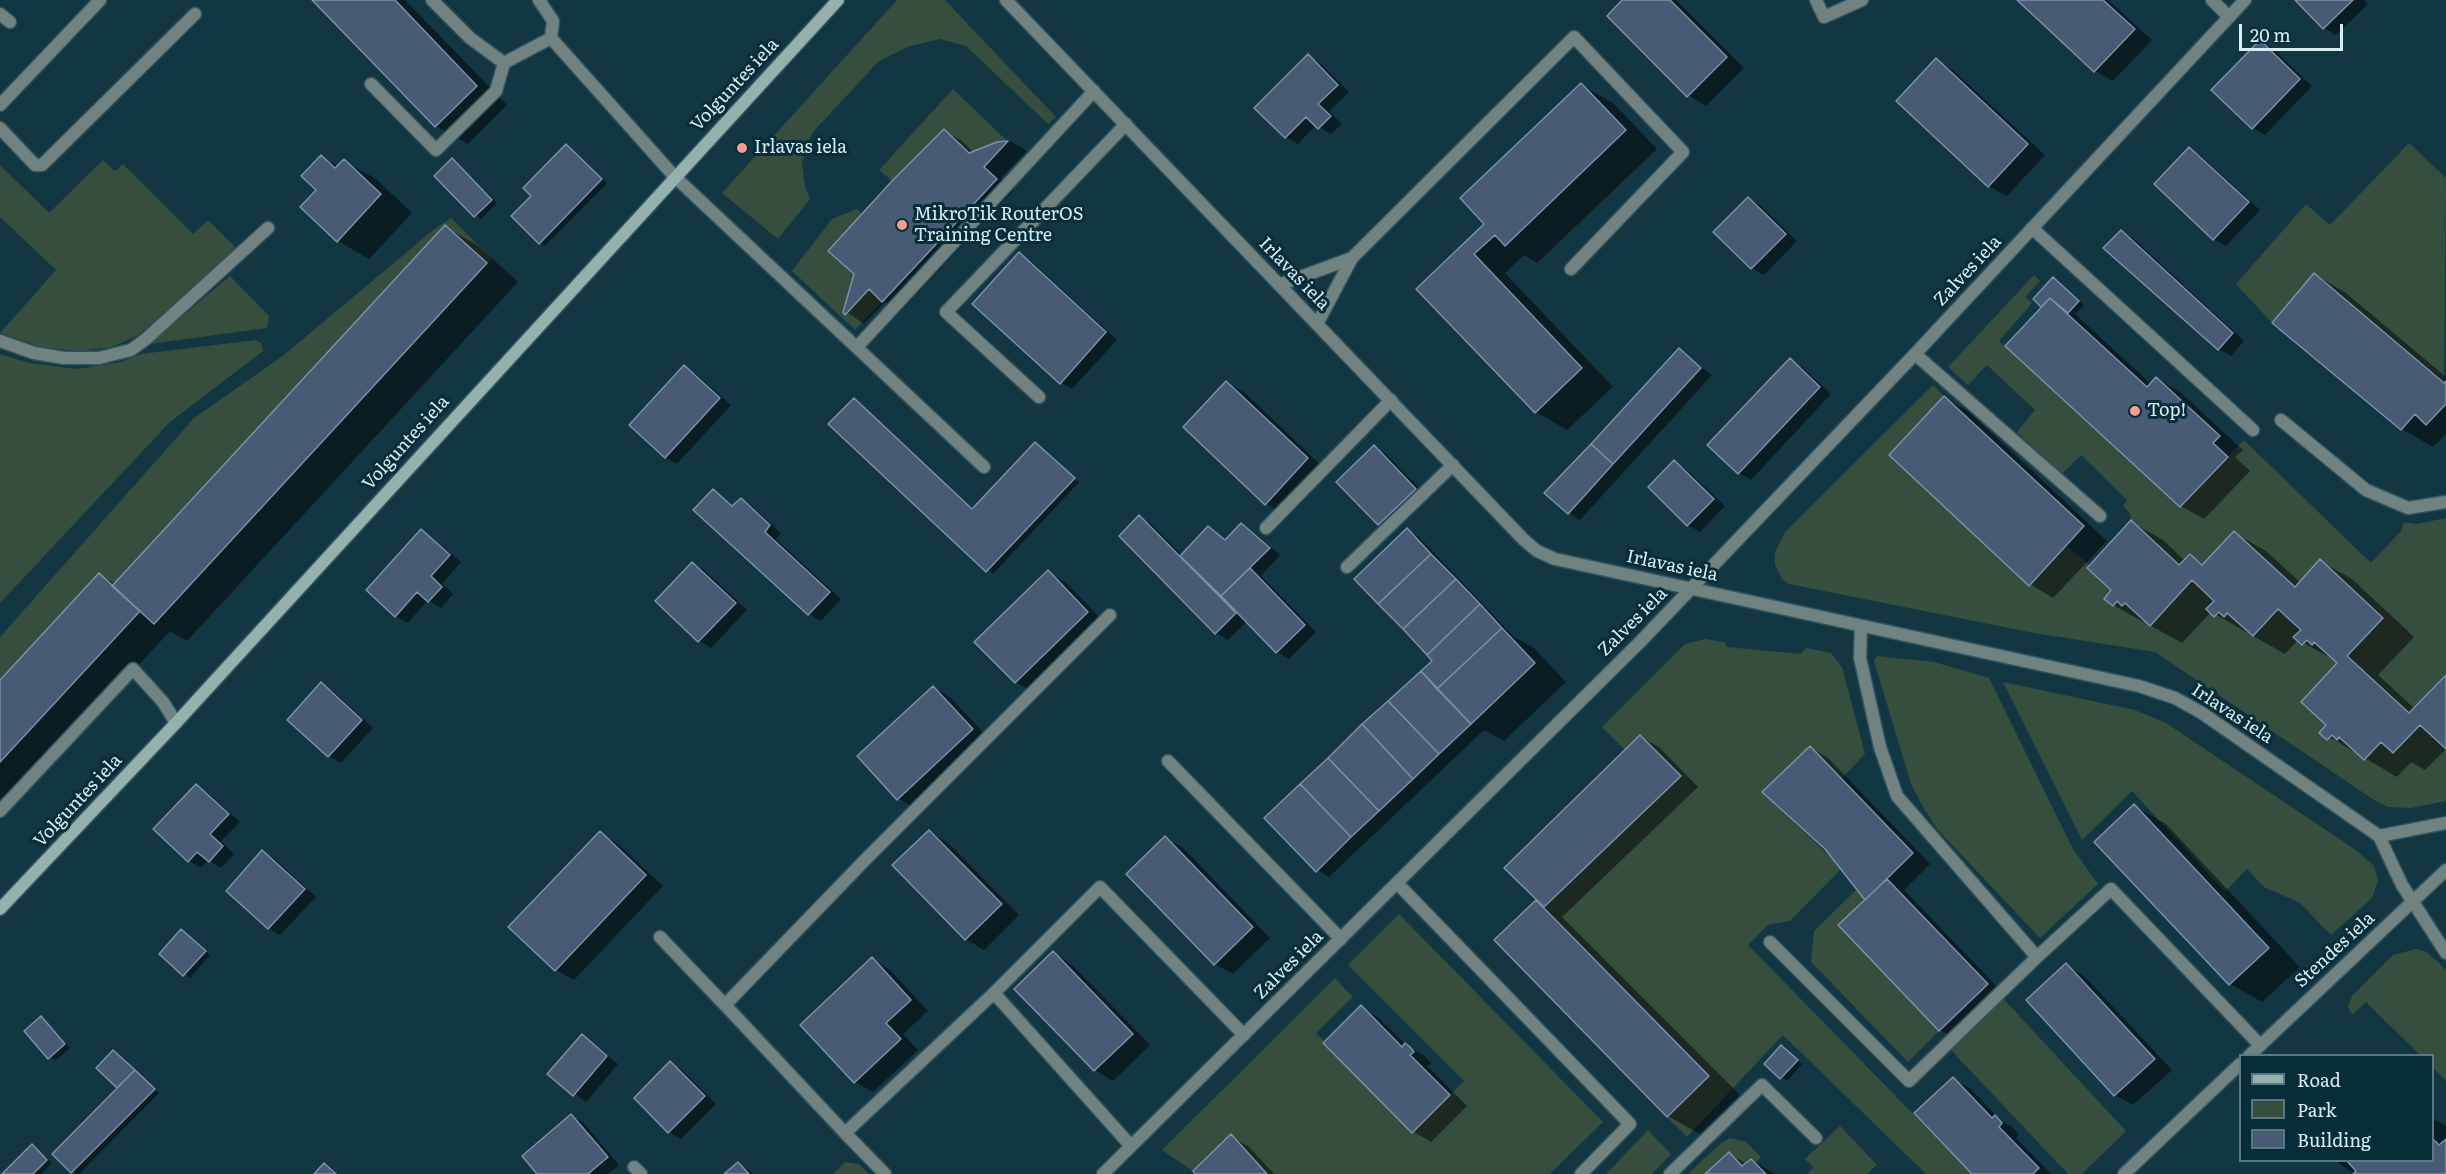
<!DOCTYPE html>
<html>
<head>
<meta charset="utf-8">
<style>
	body { margin:0 }
	#map { position:relative; width:2446px; height:1174px; overflow:hidden; background:#123742; font-family:Literata,serif }
	canvas { display:block }
	.legend { position:absolute; left:2239px; top:1054px; width:195px; height:108px; box-sizing:border-box; background:#062d38; border:2px solid #5a7983; margin:0; padding:8px 10px; list-style:none; font-size:18px; color:#d8ecf3 }
	.legend li { display:flex; align-items:center; gap:12px; height:30px }
	.legend b { width:30px; border:2px solid #5a7983 }
	.scale { position:absolute; left:2239px; top:24px; width:104px; height:27px; box-sizing:border-box; border:3px solid #d8ecf3; border-top:0; padding-left:8px; font-size:18px; line-height:21px; white-space:nowrap; color:#d8ecf3; -webkit-text-stroke:4px #062d38; paint-order:stroke }
</style>
</head>
<body>
<div id="map">
<canvas width="2446" height="1174"></canvas>
<ul class="legend">
<li><b style="height:8px;background:#94b1ad"></b>Road</li>
<li><b style="height:16px;background:#354e3d"></b>Park</li>
<li><b style="height:16px;background:#485b74"></b>Building</li>
</ul>
<div class="scale">20 m</div>
</div>
<script>
const c = document.querySelector('canvas').getContext('2d');
c.lineJoin = 'round';
function fill(path, color) {
  c.fillStyle = color;
  c.fill(path, 'evenodd');
}
function shape(rows) {
  const path = new Path2D();
  for (const r of rows) {
    path.moveTo(r[0], r[1]);
    for (let i = 2; i < r.length; i += 2) path.lineTo(r[i], r[i + 1]);
  }
  return path;
}
function stroke(path, color, width, dash) {
  c.strokeStyle = color;
  c.lineWidth = width;
  c.lineCap = dash ? 'butt' : 'round';
  c.setLineDash(dash || []);
  c.stroke(path);
}
function label(font, color, halo, rows, align = 'center') {
  c.font = font + ' Literata,serif';
  c.lineWidth = 6;
  c.setLineDash([]);
  c.textBaseline = 'middle';
  c.strokeStyle = halo;
  c.fillStyle = color;
  for (const [text, x, y, turn = 0] of rows) {
    c.save();
    c.translate(x, y);
    c.rotate((+turn || 0) * Math.PI / 180);
    c.textAlign = isNaN(turn) ? turn : align;
    if (halo) c.strokeText(text, 0, 0);
    c.fillText(text, 0, 0);
    c.restore();
  }
}
fill(shape([
	[897,0,945,0,1056,117,1048,124,966,46,940,39,907,47,879,61,812,133,802,163,805,186,810,199,778,239,722,193],
	[953,89,1006,140,969,153,944,129,892,181,879,170],
	[2409,143,2446,178,2444,383,2314,273,2272,323,2236,284,2306,204,2330,225],
	[103,160,115,171,123,164,193,234,208,220,236,248,139,335,112,347,80,351,41,347,0,333,56,270,0,217,0,165,49,213],
	[857,209,862,213,829,251,854,274,843,312,845,314,869,289,882,302,855,330,792,271,832,219],
	[451,218,492,259,487,263,445,225,112,586,99,573,0,680,0,637,194,418,284,355,433,230],
	[2034,275,2040,281,2025,297,2032,303,1999,341,2180,507,2244,440,2371,563,2401,531,2404,522,2416,524,2446,518,2446,674,2409,713,2347,656,2383,617,2320,559,2295,587,2234,531,2202,565,2190,554,2179,565,2131,520,2130,513,2123,506,2127,500,2081,455,2062,474,2017,432,2035,410,1987,365,1968,385,1948,367],
	[230,276,269,316,267,328,149,344],
	[256,340,261,343,263,351,170,422,0,603,0,354,30,363,77,369,121,362,141,354],
	[1933,385,1944,396,1889,455,2029,585,2066,546,2084,560,2150,626,2192,580,2252,636,2278,609,2337,663,2301,702,2364,760,2381,742,2393,753,2420,725,2446,749,2446,801,2411,808,2388,807,2374,800,2155,652,2034,633,1789,584,1782,579,1775,564,1775,552,1785,532],
	[1705,639,1725,642,1727,647,1801,654,1806,648,1831,653,1842,667,1865,754,1842,778,1810,746,1762,792,1842,868,1790,921,1768,925,1748,945,1972,1174,1926,1174,1783,1035,1687,1137,1667,1117,1709,1076,1544,907,1681,776,1641,735,1625,750,1602,727,1685,644],
	[1877,656,1934,662,1989,678,2073,849,2098,884,2040,938,1937,829,1923,807,1911,784,1874,661],
	[2003,682,2135,710,2166,723,2356,850,2374,866,2378,881,2372,898,2331,935,2300,903,2264,887,2247,869,2225,892,2132,791,2082,840],
	[1856,890,1865,900,1839,925,1939,1031,1908,1062,1811,962,1814,931],
	[1399,914,1603,1122,1550,1174,1267,1174,1231,1135,1193,1171,1162,1150,1335,978,1353,997,1316,1033,1412,1132,1450,1095,1464,1081,1348,965],
	[2416,949,2427,952,2446,970,2446,1081,2433,1068,2432,1056,2420,1055,2366,1002,2352,1015,2348,1007,2352,996,2393,955],
	[1999,994,2126,1131,2082,1174,2068,1174,1947,1046],
	[1840,1126,1877,1165,1867,1174,1807,1174,1814,1168,1805,1159],
	[1648,1130,1671,1154,1652,1174,1606,1174],
	[1730,1138,1746,1142,1761,1157,1755,1163,1751,1159,1742,1166,1728,1152,1705,1174,1688,1174,1721,1143],
	[845,1162,859,1164,869,1174,833,1174]
]), '#354e3d');
fill(shape([
	[315,0,405,0,507,105,468,144,436,126],
	[1624,0,1676,0,1744,68,1706,106,1688,95],
	[2019,0,2108,0,2152,40,2113,81,2095,71],
	[2297,0,2364,0,2368,4,2336,35,2324,28],
	[2260,41,2272,48,2312,86,2265,135,2253,128],
	[1308,56,1320,63,1349,92,1329,111,1342,124,1331,134,1316,125,1298,144,1286,137],
	[1936,60,1954,71,2045,155,2007,196,1989,186],
	[1581,85,1613,103,1657,149,1537,263,1524,255,1505,273,1613,387,1567,430,1536,412,1418,289,1486,224],
	[944,131,962,141,974,153,1010,141,1027,151,1001,178,1014,190,901,311,885,302,864,324,845,311],
	[567,146,607,183,545,246,540,243,534,196],
	[2189,149,2201,156,2260,210,2226,246,2214,239,2156,184],
	[322,157,339,167,344,161,376,179,412,213,369,259,338,241,318,190],
	[452,160,497,203,481,219,436,176],
	[1748,198,1760,205,1797,241,1764,275,1752,268,1715,232],
	[445,227,477,245,518,282,187,641,170,631,0,815,0,682,99,575,116,584],
	[2121,231,2133,238,2244,341,2231,356,2219,349,2106,248],
	[1019,254,1031,261,1117,340,1072,389,1060,382],
	[2314,274,2346,293,2446,377,2446,434,2433,447,2402,429],
	[2053,279,2084,305,2075,314,2151,384,2157,379,2180,392,2243,450,2235,457,2250,471,2204,519,2181,506,2042,306],
	[1679,350,1712,375,1580,520,1569,513],
	[1790,360,1802,367,1831,394,1751,480,1739,473],
	[684,367,696,374,731,405,677,464,665,457],
	[1227,383,1245,393,1325,469,1283,514,1265,503],
	[1945,398,1968,411,2107,541,2053,598,2030,584],
	[830,424,973,510,1035,444,1079,482,993,574],
	[1374,447,1386,454,1427,496,1391,531,1379,524],
	[1674,462,1686,469,1725,506,1700,532,1688,525,1650,487],
	[714,491,735,506,741,500,753,507,781,533,776,539,841,599,821,621,809,614,696,510],
	[1139,517,1151,524,1182,555,1208,528,1227,541,1241,525,1253,532,1280,555,1261,576,1316,632,1289,659,1277,652,1247,621,1228,640,1216,633],
	[2131,522,2163,540,2185,561,2190,556,2204,564,2234,533,2266,551,2301,583,2320,561,2352,579,2414,637,2378,675,2415,709,2446,677,2446,749,2425,770,2411,762,2397,777,2321,732,2328,725,2339,663,2336,661,2298,640,2285,654,2211,612,2182,643,2113,605,2113,590],
	[1407,530,1419,537,1514,637,1534,648,1566,682,1504,741,1484,730,1329,877,1317,870,1434,661],
	[422,531,461,562,442,584,453,594,441,608,428,600,408,623,396,616],
	[692,563,704,570,747,610,711,648,699,641,657,601],
	[1048,572,1066,583,1105,623,1034,693,1016,682,976,642],
	[321,684,333,691,373,728,341,763,329,756],
	[933,687,951,698,990,740,916,809,898,798],
	[1641,737,1659,747,1698,787,1562,917,1740,1095,1700,1134,1668,1116,1496,940,1538,900],
	[1811,748,1828,758,1930,864,1904,890,2005,995,1958,1040,1940,1030,1867,900,1843,867,1764,792],
	[196,786,208,793,240,822,221,841,234,854,221,868,208,860,201,868,189,861],
	[2134,806,2166,824,2300,967,2262,1002,2230,984,2096,842],
	[929,832,947,842,1019,915,984,950,966,939],
	[600,833,618,844,663,886,574,980,556,970],
	[1165,838,1183,848,1270,938,1233,974,1215,964],
	[263,852,275,859,316,897,280,935,268,928],
	[187,934,210,955,190,978,161,954],
	[1053,953,1071,964,1150,1045,1113,1081,1095,1070,1016,989],
	[872,959,890,970,928,1011,903,1034,918,1050,873,1092,855,1082],
	[2066,965,2084,976,2172,1070,2133,1105,2115,1095,2028,1001],
	[1361,1007,1379,1018,1407,1046,1424,1055,1431,1063,1427,1066,1467,1106,1431,1142,1413,1131],
	[41,1017,70,1048,55,1061,26,1031],
	[582,1036,618,1064,586,1102,549,1074],
	[1782,1047,1802,1064,1787,1081,1766,1064],
	[113,1051,159,1093,79,1174,76,1174,54,1154,120,1088,98,1067],
	[670,1063,682,1070,716,1104,681,1139,669,1132],
	[1953,1079,1971,1089,2000,1120,2013,1128,2019,1134,2016,1138,2051,1174,1974,1174],
	[571,1116,583,1122,619,1165,608,1174,539,1174],
	[2432,1118,2446,1126,2446,1174,2354,1174,2334,1160,2432,1160],
	[1231,1136,1249,1147,1274,1174,1198,1174],
	[32,1146,52,1163,41,1174,4,1174],
	[1729,1154,1747,1164,1751,1160,1775,1174,1707,1174],
	[738,1164,750,1171,753,1174,727,1174]
]), '#0007');
const building = shape([
	[312,0,395,0,477,86,435,127,312,0],
	[1622,0,1670,0,1727,57,1687,97,1607,16,1622,0],
	[2017,0,2103,0,2135,29,2094,72,2017,0],
	[2295,0,2353,0,2323,29,2295,0],
	[2260,40,2300,79,2252,129,2211,90,2260,40],
	[1308,54,1338,85,1318,104,1331,116,1318,129,1306,117,1285,138,1254,108,1308,54],
	[1936,58,2028,144,1988,187,1896,101,1936,58],
	[1581,83,1626,130,1505,246,1495,235,1474,254,1582,368,1535,413,1416,289,1484,224,1460,198,1581,83],
	[944,129,969,153,997,142,1008,141,984,167,997,179,882,302,869,289,845,315,843,312,854,274,828,251,892,181,944,129],
	[566,144,602,179,539,244,511,216,531,196,523,188,566,144],
	[2189,147,2249,202,2213,240,2154,184,2189,147],
	[321,155,335,168,344,159,381,194,337,242,300,207,316,190,301,176,321,155],
	[452,158,492,200,474,217,434,176,452,158],
	[1748,197,1786,234,1751,269,1713,232,1748,197],
	[445,225,487,263,154,624,112,586,445,225],
	[2121,230,2233,333,2218,350,2103,248,2121,230],
	[1019,252,1106,332,1060,384,972,304,1019,252],
	[2314,273,2444,383,2446,381,2446,404,2426,425,2415,414,2401,430,2272,323,2314,273],
	[2053,277,2079,301,2068,313,2050,298,2041,307,2033,299,2053,277],
	[2050,298,2147,387,2156,377,2220,436,2213,443,2228,457,2180,507,2005,346,2050,298],
	[1679,348,1701,368,1613,464,1591,444,1679,348],
	[1790,358,1820,387,1738,474,1707,445,1790,358],
	[684,365,720,398,665,458,629,425,684,365],
	[1226,381,1308,458,1265,505,1183,427,1226,381],
	[1944,396,2084,526,2029,586,1889,455,1944,396],
	[854,398,972,509,1035,442,1075,478,986,572,828,424,854,398],
	[1591,444,1613,464,1568,514,1544,493,1591,444],
	[1374,445,1416,489,1378,525,1336,482,1374,445],
	[1674,460,1714,499,1687,526,1648,487,1674,460],
	[713,489,732,506,741,498,770,525,765,532,830,592,808,615,693,510,713,489],
	[1139,515,1236,613,1215,634,1119,536,1139,515],
	[2131,520,2179,565,2190,554,2202,565,2234,531,2295,587,2320,559,2383,618,2347,656,2409,713,2446,675,2446,749,2420,725,2393,753,2381,742,2364,760,2339,737,2337,740,2332,735,2327,740,2319,733,2326,725,2301,702,2337,663,2314,642,2312,645,2307,640,2302,645,2293,637,2301,630,2278,609,2253,636,2227,613,2224,617,2219,612,2214,617,2206,609,2214,601,2192,580,2150,626,2125,603,2122,606,2117,601,2113,606,2104,599,2111,590,2087,568,2131,520],
	[1241,523,1270,548,1221,596,1180,556,1208,526,1225,540,1241,523],
	[1407,528,1431,554,1378,604,1354,579,1407,528],
	[421,529,450,555,431,576,442,587,428,602,417,592,395,617,366,590,421,529],
	[1431,554,1456,579,1403,629,1378,604,1431,554],
	[692,562,736,603,698,642,655,601,692,562],
	[1250,568,1305,625,1276,653,1221,596,1250,568],
	[1048,570,1088,612,1015,683,974,642,1048,570],
	[99,573,140,611,0,762,0,680,99,573],
	[1456,579,1480,604,1427,655,1403,629,1456,579],
	[1480,604,1502,628,1437,689,1421,671,1432,661,1427,655,1480,604],
	[1502,628,1535,663,1471,724,1437,689,1502,628],
	[1421,671,1471,724,1439,754,1388,701,1421,671],
	[321,682,362,720,328,757,287,720,321,682],
	[933,686,973,729,897,800,857,756,933,686],
	[1388,701,1439,754,1413,779,1362,724,1388,701],
	[1362,724,1413,779,1379,811,1328,758,1362,724],
	[1640,735,1681,776,1544,907,1504,868,1640,735],
	[1810,746,1913,853,1865,900,1825,849,1762,792,1810,746],
	[1328,758,1379,811,1351,837,1300,784,1328,758],
	[196,784,229,814,210,834,223,846,209,862,197,852,188,862,153,829,196,784],
	[1300,784,1351,837,1316,872,1264,818,1300,784],
	[2134,804,2269,948,2229,985,2094,842,2134,804],
	[929,830,1002,904,965,940,892,865,929,830],
	[600,831,646,875,555,971,508,927,600,831],
	[1165,836,1253,927,1214,965,1126,874,1165,836],
	[262,850,305,889,268,929,226,891,262,850],
	[1887,879,1988,984,1939,1031,1838,925,1887,879],
	[1536,900,1709,1076,1667,1117,1494,940,1536,900],
	[181,929,206,951,183,976,159,954,181,929],
	[1053,951,1133,1034,1094,1071,1014,989,1053,951],
	[872,957,911,1000,886,1023,901,1039,854,1083,800,1025,872,957],
	[2066,963,2155,1059,2114,1096,2026,1000,2066,963],
	[1361,1005,1402,1047,1405,1043,1410,1047,1414,1052,1410,1055,1450,1095,1412,1133,1323,1043,1361,1005],
	[41,1016,65,1044,48,1059,24,1031,41,1016],
	[582,1034,607,1056,573,1096,547,1074,582,1034],
	[1781,1045,1798,1060,1780,1079,1764,1064,1781,1045],
	[113,1050,135,1070,117,1088,96,1068,113,1050],
	[670,1061,705,1096,668,1133,634,1098,670,1061],
	[135,1070,155,1089,71,1173,52,1154,135,1070],
	[1953,1077,1992,1118,1995,1115,2002,1123,1999,1127,2039,1168,2033,1174,1972,1174,1914,1113,1953,1077],
	[571,1114,608,1157,588,1174,537,1174,522,1156,571,1114],
	[1231,1134,1267,1174,1195,1174,1193,1171,1231,1134],
	[2432,1138,2439,1145,2446,1139,2446,1174,2353,1174,2356,1171,2346,1160,2432,1160,2432,1138],
	[32,1144,47,1160,33,1174,2,1174,32,1144],
	[1729,1152,1742,1166,1751,1159,1766,1174,1705,1174,1729,1152],
	[738,1162,749,1174,724,1174,738,1162],
	[324,1163,336,1174,314,1174,324,1163]
]);
fill(building, '#485b74');
stroke(building, '#7c90aa', 1.5);
const lane = shape([
	[432,0,470,38,504,63,551,38,553,21,539,0],
	[1816,0,1824,17,1862,0],
	[2212,0,2229,17],
	[0,14,10,22],
	[551,38,674,176,984,467],
	[371,84,436,150,496,91,504,63],
	[0,105,100,0],
	[0,128,35,165,42,165,195,14],
	[2032,228,2253,430],
	[857,347,1094,91],
	[1915,354,2100,516],
	[1039,397,946,312,1126,124],
	[1266,528,1391,400],
	[1347,567,1453,465],
	[1110,615,864,861,725,1005,845,1133,994,993,1131,1146],
	[1168,761,1341,939],
	[0,811,133,669,163,702,176,723],
	[1397,883,1630,1124,1581,1174],
	[660,937,725,1005],
	[1770,942,1909,1081,2037,957,1897,796,1880,747,1860,658,1861,627],
	[2037,957,2111,889,2260,1045],
	[994,993,1100,887,1244,1035],
	[845,1133,885,1174],
	[634,1167,641,1174],
	[1670,1174,1762,1085,1816,1138]
]);
const street = shape([
	[1006,0,1524,540,1537,551,1555,559,2139,686,2175,698,2202,713,2379,836,2402,885,2446,953],
	[1279,285,1352,258,1574,37,1683,152,1571,269],
	[1317,324,1352,258],
	[0,341,34,353,64,358,99,358,131,350,146,339,268,228],
	[2281,420,2366,490,2408,508,2446,502],
	[2379,836,2446,823],
	[2249,1056,2446,870],
	[1103,1174,1641,641,1915,354,2245,0],
	[2124,1174,2240,1064]
]);
const secondary = shape([
	[0,909,176,723,838,0]
]);
stroke(lane, '#32545e', 15);
stroke(street, '#32545e', 15);
stroke(secondary, '#32545e', 15);
stroke(lane, '#718381', 12);
stroke(street, '#718381', 12);
stroke(secondary, '#94b1ad', 12);
for (const [x, y, r, color] of [
	[742,148,6,"#f59d8f"],
	[902,225,6,"#f59d8f"],
	[2135,411,6,"#f59d8f"]
]) {
  const dot = new Path2D();
  dot.arc(x, y, r, 0, 2 * Math.PI);
  c.fillStyle = color;
  c.fill(dot);
  stroke(dot, '#062d38', 2);
}
label('18px', '#d8ecf3', '#062d38', [
	["Volguntes iela",735,85,-47],
	["Zalves iela",1968,271,-47],
	["Irlavas iela",1294,274,46],
	["Volguntes iela",406,443,-48],
	["Irlavas iela",1672,566,12],
	["Zalves iela",1633,622,-45],
	["Irlavas iela",2232,714,33],
	["Volguntes iela",78,801,-47],
	["Stendes iela",2335,950,-43],
	["Zalves iela",1289,965,-45]
]);
label('18px', '#d8ecf3', '#062d38', [
	["Irlavas iela",754,148],
	["MikroTik RouterOS",914,215],
	["Training Centre",914,236],
	["Top!",2147,411]
], 'left');
</script>
</body>
</html>
